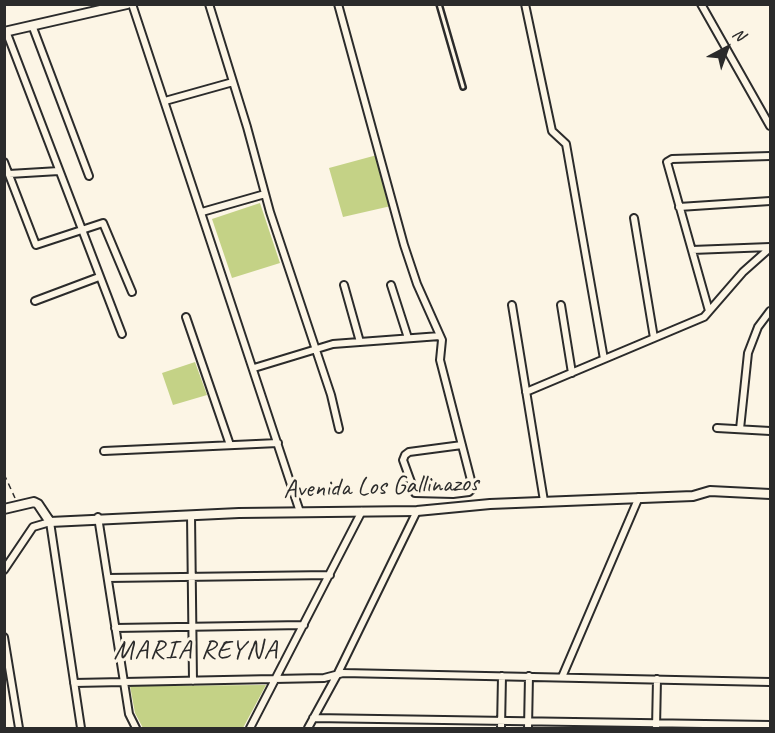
<!DOCTYPE html>
<html>
<head>
<meta charset="utf-8">
<style>
	body { margin:0 }
	#map { position:relative; width:775px; height:733px; overflow:hidden; background:#fcf5e5; font-family:Caveat,sans-serif }
	canvas { display:block }
	.frame { position:absolute; inset:0; border:6px solid #2b2b2b; pointer-events:none }
	.north { position:absolute; left:697px; top:18px; width:60px; height:60px; -webkit-text-stroke:4px #fcf5e5; paint-order:stroke; rotate:41deg; font-size:16px; font-weight:700; line-height:24px; text-align:center; color:#2b2b2b }
	.north::after { content:''; display:block; margin:auto; width:21px; height:27px; background:#2b2b2b; clip-path:polygon(50% 0,100% 100%,50% 72%,0 100%) }
</style>
</head>
<body>
<div id="map">
<canvas width="775" height="733"></canvas>
<div class="frame"></div>
<div class="north">N</div>
</div>
<script>
const c = document.querySelector('canvas').getContext('2d');
c.lineJoin = 'round';
function fill(path, color) {
  c.fillStyle = color;
  c.fill(path, 'evenodd');
}
function shape(rows) {
  const path = new Path2D();
  for (const r of rows) {
    path.moveTo(r[0], r[1]);
    for (let i = 2; i < r.length; i += 2) path.lineTo(r[i], r[i + 1]);
  }
  return path;
}
function stroke(path, color, width, dash) {
  c.strokeStyle = color;
  c.lineWidth = width;
  c.lineCap = dash ? 'butt' : 'round';
  c.setLineDash(dash || []);
  c.stroke(path);
}
function label(font, color, halo, rows, align = 'center') {
  c.font = font + ' Caveat,sans-serif';
  c.lineWidth = 6;
  c.setLineDash([]);
  c.textBaseline = 'middle';
  c.strokeStyle = halo;
  c.fillStyle = color;
  for (const [text, x, y, turn = 0] of rows) {
    c.save();
    c.translate(x, y);
    c.rotate((+turn || 0) * Math.PI / 180);
    c.textAlign = isNaN(turn) ? turn : align;
    if (halo) c.strokeText(text, 0, 0);
    c.fillText(text, 0, 0);
    c.restore();
  }
}
fill(shape([
	[377,155,391,206,343,217,329,168],
	[260,203,280,263,232,278,212,219],
	[195,362,207,395,173,405,162,373],
	[266,685,243,728,143,728,135,713,130,686]
]), '#c4d286');
const service = shape([
	[439,4,463,87]
]);
const minor = shape([
	[132,4,300,512],
	[209,4,247,127,270,212,331,395,339,429],
	[338,4,404,245,417,284,442,340,440,360,473,488,469,492,453,494,415,493,403,460,405,455,409,452,462,445],
	[525,4,552,131,566,144,604,359],
	[701,4,770,126],
	[32,25,89,176],
	[6,31,122,334],
	[165,101,233,82],
	[4,162,36,245,103,223,132,292],
	[9,174,59,171],
	[679,207,770,201],
	[202,212,265,194],
	[634,218,654,338],
	[692,250,770,247],
	[344,285,360,342],
	[391,285,408,338],
	[35,301,99,277],
	[512,305,544,501],
	[561,305,572,373],
	[709,311,667,162,672,159,770,156],
	[186,317,230,445],
	[254,368,333,344,440,336],
	[526,392,704,317,743,272,770,248],
	[717,428,770,431],
	[740,429,748,353,758,327,770,311],
	[104,451,278,443],
	[191,515,193,681],
	[98,517,129,714,136,728],
	[4,570,33,527,50,522,81,728],
	[108,578,330,575],
	[115,628,304,625],
	[4,637,19,728],
	[562,677,639,497],
	[74,683,324,678,343,673,770,682],
	[313,718,770,725],
	[250,728,362,511],
	[308,728,337,675,417,511],
	[501,728,502,676],
	[528,728,529,676],
	[656,728,657,679]
]);
const tertiary = shape([
	[4,32,127,4],
	[4,509,34,502,38,504,50,522,239,513,417,511,490,504,693,496,710,491,770,494]
]);
stroke(service, '#2b2b2b', 8);
stroke(minor, '#2b2b2b', 10);
stroke(tertiary, '#2b2b2b', 12);
stroke(shape([
	[4,474,15,498]
]), '#2b2b2b', 1.5, [6, 4.5]);
stroke(service, '#fcf5e5', 3);
stroke(minor, '#fcf5e5', 6);
stroke(tertiary, '#fcf5e5', 8);
label('26px', '#2b2b2b', '#fcf5e5', [
	["Avenida Los Gallinazos",381,487,-2]
]);
c.letterSpacing = '1.5px';
label('27px', '#2b2b2b', '#fcf5e5', [
	["MARIA REYNA",196,651]
]);
c.letterSpacing = '0px';
</script>
</body>
</html>
